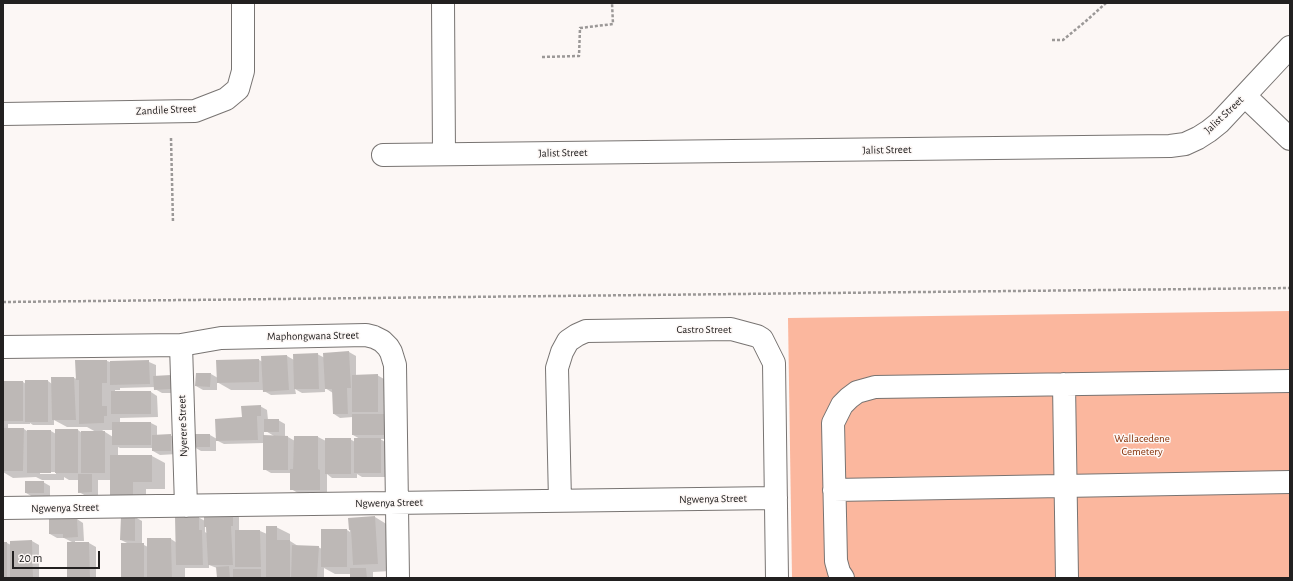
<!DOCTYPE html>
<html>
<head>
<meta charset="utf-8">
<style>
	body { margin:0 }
	#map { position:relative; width:1293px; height:581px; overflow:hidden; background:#fcf7f5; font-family:"Alegreya Sans",sans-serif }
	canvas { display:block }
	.frame { position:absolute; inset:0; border:4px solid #222020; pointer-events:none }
	.scale { position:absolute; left:12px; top:551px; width:88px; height:18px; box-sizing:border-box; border:2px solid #222020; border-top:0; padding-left:5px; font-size:12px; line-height:14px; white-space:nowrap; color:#222020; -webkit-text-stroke:3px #fcf7f5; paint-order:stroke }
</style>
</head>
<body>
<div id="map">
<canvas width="1293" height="581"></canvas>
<div class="frame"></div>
<div class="scale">20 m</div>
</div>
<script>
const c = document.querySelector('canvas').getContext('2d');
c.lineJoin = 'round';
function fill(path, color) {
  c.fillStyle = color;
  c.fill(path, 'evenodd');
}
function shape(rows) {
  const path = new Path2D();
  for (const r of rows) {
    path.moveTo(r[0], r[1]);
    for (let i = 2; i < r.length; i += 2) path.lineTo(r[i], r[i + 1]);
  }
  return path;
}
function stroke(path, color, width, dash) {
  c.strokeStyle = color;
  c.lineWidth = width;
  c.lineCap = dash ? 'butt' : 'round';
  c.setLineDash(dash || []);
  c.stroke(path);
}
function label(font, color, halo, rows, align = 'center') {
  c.font = font + ' "Alegreya Sans",sans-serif';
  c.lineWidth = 3;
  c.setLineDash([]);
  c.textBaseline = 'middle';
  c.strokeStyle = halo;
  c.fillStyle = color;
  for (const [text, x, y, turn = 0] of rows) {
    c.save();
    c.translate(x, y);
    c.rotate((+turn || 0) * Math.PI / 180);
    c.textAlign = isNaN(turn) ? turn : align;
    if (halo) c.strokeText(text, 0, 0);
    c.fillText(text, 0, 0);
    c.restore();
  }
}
fill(shape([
	[1290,311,1290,578,792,578,788,318]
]), '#fbb79e');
fill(shape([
	[349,352,356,356,356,376,377,375,384,379,384,415,391,419,391,439,380,439,387,443,388,477,362,477,357,474,357,478,332,478,327,474,327,493,298,493,291,489,291,473,271,473,264,469,264,443,224,444,216,440,216,451,201,451,194,447,210,435,217,439,260,406,267,410,268,420,278,420,285,424,285,437,288,437,295,441,318,437,326,441,350,439,355,442,360,439,353,435,353,417,340,418,334,414,333,393,325,388,325,392,302,393,295,389,296,394,271,395,264,391,264,390,231,390,217,382,217,390,203,390,196,386,211,374,218,378,259,360,263,362,287,356,294,360,317,354,325,358],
	[264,430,274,436,264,436],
	[76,361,107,361,110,362,149,362,156,365,156,377,171,376,178,393,162,393,155,389,155,387,120,388,120,390,115,390,115,392,151,392,157,396,158,417,120,418,120,423,151,423,157,426,157,436,170,435,177,439,177,454,160,455,153,451,153,448,120,448,118,447,118,456,152,456,165,463,165,489,146,489,146,502,124,502,111,494,111,480,98,480,98,496,86,496,79,492,79,480,69,480,64,477,64,480,42,480,36,477,13,478,3,472,3,382,23,382,26,384,48,381,52,384,52,378,74,378,77,379],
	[54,420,67,427,87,427,96,432,82,433,78,430,56,430,56,434,51,431,27,431,24,429,8,429,8,424,30,424,30,423,33,425,54,425],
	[102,430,113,430,113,437],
	[40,472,56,472,56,474,40,474],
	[43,482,50,486,50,497,33,497,26,493],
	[232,513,239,517,239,531,260,531,267,534,276,527,290,534,290,541,298,546,318,547,322,549,322,530,347,530,350,532,349,519,375,517,388,525,391,571,373,572,373,578,351,578,351,574,335,574,324,568,324,578,269,578,268,577,268,578,218,578,217,568,209,565,209,568,185,568,185,578,122,578,129,544,121,540,122,517,135,517,142,521,142,544,148,547,148,539,171,539,177,543,198,517,205,521],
	[205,526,207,527,208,534,205,532],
	[62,518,65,520,77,519,83,523,84,541,75,541,75,543,89,543,96,547,96,578,68,578,74,543,64,538,57,538,50,534],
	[32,541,39,545,39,578,3,578,3,543,7,543,11,545,11,542]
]), '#0003');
fill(shape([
	[349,351,351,388,347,388,348,414,333,414,332,389,325,389,323,353],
	[318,353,319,389,294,389,293,354],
	[287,355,289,390,263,392,261,356],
	[259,359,259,382,217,383,216,360],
	[75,360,107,360,107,383,102,383,102,406,107,406,107,416,104,416,104,423,79,424,79,380,76,380],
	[149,360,150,384,110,385,110,361],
	[196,373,211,373,210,387,195,386],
	[378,374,378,412,352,412,352,375],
	[171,375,171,389,154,390,153,376],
	[51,377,74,377,76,420,52,420],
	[25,380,48,380,48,422,25,422],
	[3,381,23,381,23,421,3,421],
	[111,391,151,391,151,414,111,414],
	[261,405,261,416,257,416,258,440,216,441,215,419,242,417,241,406],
	[352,414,384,414,385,435,352,435],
	[264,419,279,419,279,432,264,432],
	[112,422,151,422,151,445,112,445],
	[3,428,24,428,23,471,3,471],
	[55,429,78,429,78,473,55,473],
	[27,430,51,430,51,473,27,473],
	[81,431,105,431,105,473,81,473],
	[171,434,171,451,152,451,152,435],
	[193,434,210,434,210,447,193,447],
	[263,435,288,436,288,470,263,470],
	[294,436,318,436,318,469,320,470,320,490,290,490,290,469,293,469],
	[325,438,351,438,351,474,325,474],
	[354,438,381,438,381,473,354,473],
	[110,455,152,455,152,482,133,482,133,495,110,495],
	[78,474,92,474,92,492,78,493],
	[25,481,44,481,44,493,25,493],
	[233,512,233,526,231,526,233,565,208,565,206,527,204,527,204,513],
	[121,516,135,516,135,541,120,540],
	[175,516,199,516,199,530,202,530,203,565,176,565],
	[375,516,378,564,353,565,351,530,349,530,348,518],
	[49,517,63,517,63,519,77,518,78,537,63,538,63,529,63,534,49,534],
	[266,526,277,526,277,540,290,540,290,577,266,577],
	[321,529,347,529,347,567,321,567],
	[235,530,260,530,261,567,235,567],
	[147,538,171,538,172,578,147,578],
	[32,540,33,578,10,578,10,541],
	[3,542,7,542,7,578,3,578],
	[67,542,89,542,90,578,67,578],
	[121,543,144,543,144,578,121,578],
	[292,545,319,546,317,578,291,578],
	[229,566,230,578,217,578,216,567],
	[350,568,366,568,367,578,350,578],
	[233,569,261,569,261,578,233,578]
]), '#bdb8b6');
const minor = shape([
	[443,3,444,154],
	[1245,96,1290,139],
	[3,114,195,111,226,99,238,89,243,71,243,3],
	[383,155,1170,146,1185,144,1198,138,1209,131,1219,123,1290,47],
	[181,345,186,506],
	[3,347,181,345,221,338,366,335,374,337,382,341,388,347,391,352,395,365,398,578],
	[1064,384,1067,578],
	[834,490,1290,482],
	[560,501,557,368,562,352,568,341,577,335,586,331,731,329,757,336,762,339,774,363,777,578],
	[3,508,776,498],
	[843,578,839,572,836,561,833,423,842,405,849,398,857,392,875,387,1290,381]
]);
stroke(minor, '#787472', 24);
stroke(shape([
	[1052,40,1063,40,1086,21,1106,3],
	[542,57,579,56,580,28,613,24,612,3],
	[171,138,173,223],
	[3,302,1290,288]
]), '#9b9897', 2.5, [3, 2]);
stroke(minor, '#fff', 22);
label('11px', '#222020', '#fcf7f5', [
	["Zandile Street",166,110,-3],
	["Jalist Street",1224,115,-43],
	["Jalist Street",887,150,-1],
	["Jalist Street",563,153,-1],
	["Castro Street",704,330],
	["Maphongwana Street",313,336,-1],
	["Nyerere Street",183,426,-92],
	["Ngwenya Street",713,499,-1],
	["Ngwenya Street",389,503,-1],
	["Ngwenya Street",65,508,-1]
]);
label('11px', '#852e04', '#fcf7f5', [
	["Wallacedene",1142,439],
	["Cemetery",1142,452]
]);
</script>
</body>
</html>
